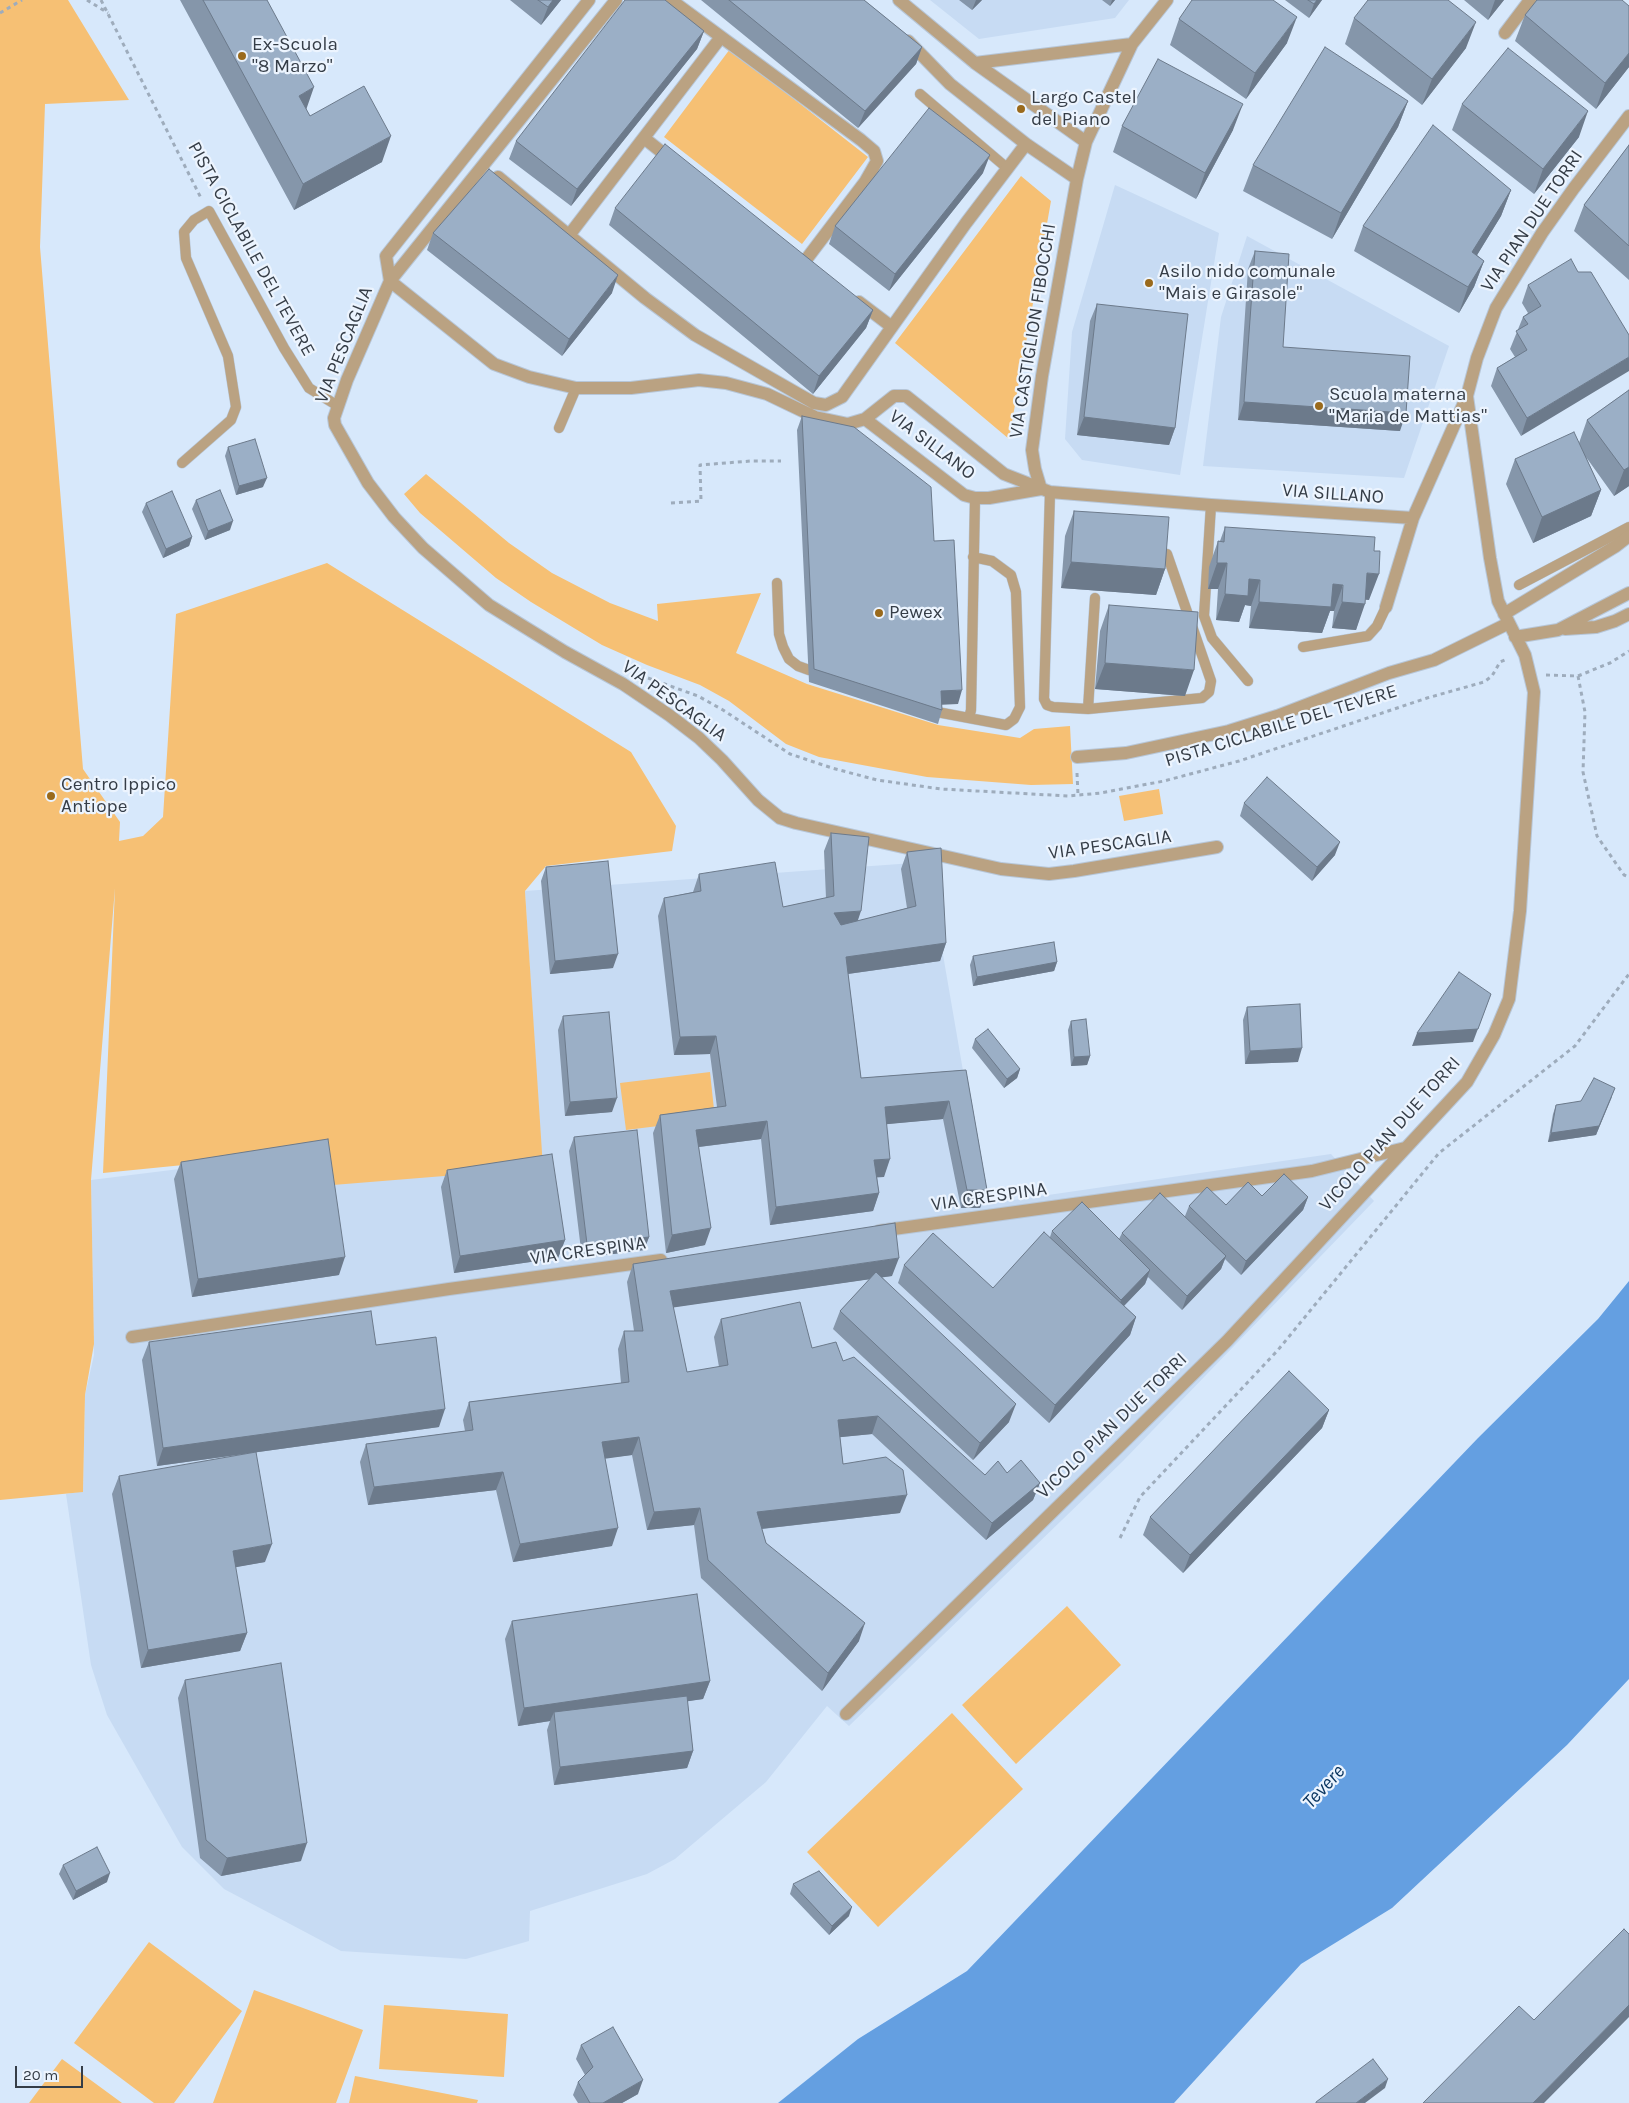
<!DOCTYPE html>
<html>
<head>
<meta charset="utf-8">
<style>
	body { margin:0 }
	#map { position:relative; width:1629px; height:2103px; overflow:hidden; background:#d7e8fb; font-family:Karla,sans-serif }
	canvas { display:block }
	.scale { position:absolute; left:15px; top:2066px; width:68px; height:22px; box-sizing:border-box; border:2px solid #353d47; border-top:0; padding-left:6px; font-size:15px; line-height:18px; white-space:nowrap; color:#353d47; -webkit-text-stroke:4px #ecf4fe; paint-order:stroke }
</style>
</head>
<body>
<div id="map">
<canvas width="1629" height="2103"></canvas>
<div class="scale">20 m</div>
</div>
<script>
const c = document.querySelector('canvas').getContext('2d');
c.lineJoin = 'round';
function fill(path, color) {
  c.fillStyle = color;
  c.fill(path, 'evenodd');
}
function shape(rows) {
  const path = new Path2D();
  for (const r of rows) {
    path.moveTo(r[0], r[1]);
    for (let i = 2; i < r.length; i += 2) path.lineTo(r[i], r[i + 1]);
  }
  return path;
}
function stroke(path, color, width, dash) {
  c.strokeStyle = color;
  c.lineWidth = width;
  c.lineCap = dash ? 'butt' : 'round';
  c.setLineDash(dash || []);
  c.stroke(path);
}
function label(font, color, halo, rows, align = 'center') {
  c.font = font + ' Karla,sans-serif';
  c.lineWidth = 4.5;
  c.setLineDash([]);
  c.textBaseline = 'middle';
  c.strokeStyle = halo;
  c.fillStyle = color;
  for (const [text, x, y, turn = 0] of rows) {
    c.save();
    c.translate(x, y);
    c.rotate((+turn || 0) * Math.PI / 180);
    c.textAlign = isNaN(turn) ? turn : align;
    if (halo) c.strokeText(text, 0, 0);
    c.fillText(text, 0, 0);
    c.restore();
  }
}
fill(shape([
	[930,0,1129,0,1115,18,979,39],
	[1115,185,1219,233,1180,475,1082,460,1065,439,1072,332],
	[1247,236,1449,346,1404,478,1203,466,1221,317],
	[927,862,986,1204,1331,1154,1374,1201,1123,1461,849,1726,827,1706,766,1782,675,1859,647,1874,530,1911,529,1941,466,1959,341,1951,224,1889,182,1847,107,1715,91,1665,66,1494,83,1491,85,1395,94,1355,91,1180,324,1151,542,1168,525,891]
]), '#c7dbf3');
fill(shape([
	[0,0,68,0,129,100,45,104,40,247,83,769,120,822,119,841,143,836,163,817,176,614,327,563,631,752,676,826,672,851,546,866,525,891,543,1168,333,1185,324,1151,103,1173,115,888,91,1180,94,1344,85,1395,83,1492,0,1500],
	[730,49,868,157,802,244,664,137],
	[1021,176,1051,201,1009,439,895,343],
	[426,474,509,543,552,573,610,603,658,621,657,604,761,593,736,653,807,684,938,725,1020,738,1034,729,1070,726,1073,784,1031,785,927,777,819,757,786,744,729,701,700,685,647,665,602,645,531,602,496,578,420,513,404,494],
	[1159,789,1163,814,1124,821,1119,796],
	[710,1072,715,1119,626,1130,620,1083],
	[1067,1606,1121,1665,1016,1764,962,1705],
	[952,1713,1023,1789,878,1927,807,1852],
	[149,1942,242,2011,174,2103,154,2103,74,2043],
	[254,1990,363,2030,336,2103,213,2103],
	[384,2005,508,2014,504,2077,379,2069],
	[62,2059,122,2103,29,2103],
	[355,2076,478,2100,477,2103,349,2103]
]), '#f6c074');
fill(shape([
	[1629,1281,1629,1679,1567,1745,1392,1908,1301,1964,1174,2103,778,2103,858,2039,967,1971,1478,1438,1598,1319]
]), '#649fe1');
const service = shape([
	[920,94,1007,168],
	[559,428,576,388],
	[182,463,231,420,236,407,228,356,186,258,184,232,194,220,209,211,284,348,309,388,338,406],
	[1050,492,1044,699,1047,705,1053,707,1088,709,1202,698,1209,692,1211,681,1167,554],
	[1211,505,1204,616,1212,638,1248,681],
	[777,583,779,634,783,647,789,659,798,666,809,670],
	[1519,585,1629,527],
	[1303,647,1368,636,1377,626,1386,607],
	[1088,709,1095,598],
	[937,712,1006,725,1014,719,1020,707,1016,592,1011,575,992,561,973,557],
	[969,718,971,710,975,498]
]);
const minor = shape([
	[616,0,390,281,347,380,334,418,335,425,368,483,394,517,423,548,489,605,565,652,623,684,669,715,699,738,722,760,758,800,780,818,796,823,1001,869,1049,874,1074,871,1217,847],
	[671,0,861,140,874,151,877,161,865,182,805,261],
	[899,0,975,63,1086,142],
	[1505,33,1530,0],
	[908,41,950,84,1026,144,1077,179],
	[975,63,1132,44],
	[644,138,673,161],
	[498,177,645,298,695,335,814,403,826,405,842,397,966,223,1026,144],
	[570,234,721,37],
	[390,281,494,364,529,377,576,388,631,388,699,380,726,383,767,394,815,417,848,424,865,419,894,396,906,396,1004,474,1050,492,1211,505,1413,518],
	[390,281,386,256,589,0],
	[859,302,892,327],
	[865,419,964,495,975,498,989,498,1041,489],
	[1041,489,1035,469,1032,450,1042,376,1077,179,1086,142,1132,44,1167,0],
	[1386,607,1413,518,1467,396,1477,358,1496,308,1542,233,1574,188,1629,116],
	[1504,614,1616,546,1629,536],
	[1565,629,1596,627,1615,621,1629,614],
	[1515,637,1558,630,1629,593],
	[1077,757,1126,753,1229,731,1277,716,1389,673,1434,660,1509,623],
	[879,1231,1312,1171,1405,1148],
	[132,1337,449,1289,661,1260],
	[846,1714,1227,1341,1467,1082,1494,1035,1509,999,1520,911,1534,692,1525,655,1498,601,1490,558,1467,396]
]);
stroke(service, '#b7c6d7', 11);
stroke(minor, '#b7c6d7', 14);
stroke(shape([
	[87,0,108,13],
	[101,0,201,198],
	[0,13,22,0],
	[671,503,701,501,700,465,751,461,781,461],
	[1546,675,1578,676,1610,663,1629,651],
	[1578,676,1585,712,1583,772,1597,836,1624,875,1629,877],
	[648,678,698,696,723,710,790,754,832,768,877,780,941,789,1068,796,1101,793,1164,781,1239,761,1427,698,1484,682,1492,676,1500,662,1507,659],
	[1077,773,1078,795],
	[1120,1538,1140,1497,1278,1350,1439,1153,1575,1046,1629,974]
]), '#9eacbc', 3, [4, 4]);
stroke(service, '#baa282', 10);
stroke(minor, '#baa282', 12);
fill(shape([
	[180,0,267,0,306,109,310,116,382,162,294,210],
	[510,0,561,0,541,25],
	[701,0,864,0,922,47,916,64,858,128],
	[959,0,982,0,972,10],
	[1102,0,1115,0,1110,6],
	[1285,0,1322,0,1309,18],
	[1464,0,1504,0,1488,20],
	[1525,15,1629,67,1596,109,1515,41],
	[1354,18,1466,48,1422,105,1345,44],
	[1179,19,1287,43,1246,99,1170,45],
	[704,31,697,49,571,206,509,159,516,141],
	[1408,101,1398,127,1332,239,1243,191,1253,165],
	[1462,104,1579,137,1534,194,1452,130],
	[1122,126,1233,130,1196,199,1113,152],
	[1629,145,1629,280,1574,231,1584,205],
	[983,173,889,291,829,244,835,226],
	[1511,190,1501,216,1477,255,1484,261,1474,287,1459,313,1354,251,1363,226],
	[615,208,873,310,866,328,813,394,609,225],
	[433,233,612,293,562,356,427,250],
	[1255,251,1283,347,1400,431,1238,420,1248,269],
	[1578,272,1591,272,1521,436,1491,386,1497,368,1515,357,1510,349,1523,317,1528,313,1522,303,1528,285],
	[1097,304,1175,428,1169,445,1077,435,1090,321],
	[1629,390,1629,486,1614,496,1586,457,1601,490,1591,516,1533,543,1506,484,1515,459,1579,443,1587,420],
	[802,416,934,541,958,704,942,704,942,710,938,724,809,682,797,430],
	[228,447,263,487,236,495,225,456],
	[196,500,230,530,205,540,192,509],
	[146,503,192,537,189,546,163,558,142,512],
	[1074,511,1165,569,1156,595,1061,588,1065,536],
	[1225,527,1369,600,1365,599,1356,630,1332,628,1334,611,1330,611,1322,633,1249,628,1251,606,1245,605,1239,622,1216,620,1218,589,1208,589,1209,567,1218,541,1220,541],
	[1109,605,1185,696,1095,689,1100,631],
	[1244,803,1335,855,1312,881,1240,816],
	[831,833,858,921,907,908,901,869,907,852,946,943,940,961,848,974,861,1078,966,1070,987,1190,980,1208,961,1208,943,1119,886,1124,884,1177,877,1177,879,1193,873,1211,770,1225,761,1139,699,1147,705,1245,666,1253,653,1133,660,1115,717,1107,710,1054,674,1055,658,916,664,898,693,892,699,874,783,907,826,898,824,851],
	[546,867,613,968,550,974,541,881],
	[973,956,1057,962,1054,971,973,986,970,965],
	[1247,1007,1298,1062,1245,1064,1243,1020],
	[563,1016,612,1112,565,1116,558,1030],
	[1071,1021,1090,1056,1087,1065,1071,1066,1068,1030],
	[975,1039,1020,1069,1017,1078,1004,1088,972,1048],
	[1612,1097,1596,1135,1548,1142,1553,1114,1556,1105],
	[574,1137,649,1237,644,1250,582,1258,569,1151],
	[181,1162,339,1275,192,1297,174,1179],
	[447,1170,565,1240,558,1258,454,1273,441,1187],
	[1262,1196,1308,1197,1303,1210,1241,1275,1225,1259,1221,1269,1182,1310,1148,1277,1145,1284,1124,1306,1136,1317,1130,1335,1049,1423,898,1283,904,1265,993,1288,1050,1237,1052,1231,1119,1239,1122,1233,1185,1216,1189,1206,1226,1205],
	[633,1264,892,1276,882,1277,1009,1422,973,1460,833,1329,840,1311,870,1279,673,1307,687,1372,719,1367,714,1337,721,1319,812,1348,843,1361,985,1475,1007,1473,1040,1483,1033,1500,986,1540,872,1434,840,1437,843,1464,900,1513,762,1529,766,1543,859,1641,822,1691,701,1578,694,1525,647,1530,632,1455,605,1458,612,1546,513,1562,496,1490,368,1505,360,1462,366,1444,465,1431,463,1420,469,1402,621,1383,618,1349,624,1331,634,1331,627,1282],
	[149,1342,376,1345,439,1427,157,1466,142,1360],
	[1329,1410,1322,1428,1183,1573,1143,1535,1150,1517],
	[119,1476,265,1562,235,1567,247,1633,240,1651,141,1668,112,1494],
	[512,1621,710,1681,703,1699,687,1701,693,1751,687,1768,554,1785,547,1730,550,1721,518,1726,505,1639],
	[185,1680,301,1861,221,1876,200,1858,178,1698],
	[63,1865,107,1882,73,1900,59,1874],
	[793,1884,849,1916,829,1935,790,1894],
	[581,2045,638,2094,622,2103,578,2103,573,2095,578,2082,585,2075,576,2059]
]), '#8596aa');
fill(shape([
	[553,0,561,0,541,25,548,7],
	[976,0,982,0,972,10],
	[1112,0,1115,0,1110,6],
	[1317,0,1322,0,1309,18,1314,4],
	[1495,0,1504,0,1488,20],
	[1297,17,1287,43,1246,99,1255,73],
	[1476,22,1466,48,1422,105,1432,79],
	[704,31,697,49,571,206,577,189],
	[922,47,916,64,858,128,865,111],
	[1629,53,1629,67,1596,109,1605,83],
	[314,87,305,113,299,96],
	[1408,101,1398,127,1332,239,1341,213],
	[1243,104,1233,130,1196,199,1205,173],
	[1588,111,1579,137,1534,194,1543,169],
	[391,136,382,162,294,210,303,184],
	[990,155,983,173,889,291,895,274],
	[1511,190,1501,216,1463,278,1472,252],
	[1484,261,1474,287,1459,313,1468,287],
	[618,275,612,293,562,356,569,339],
	[873,310,866,328,813,394,819,376],
	[1629,357,1629,371,1521,436,1527,418],
	[1244,402,1406,413,1400,431,1238,420],
	[1084,417,1175,428,1169,445,1077,435],
	[1629,467,1629,486,1614,496,1624,470],
	[267,478,263,487,236,495,239,486],
	[1601,490,1591,516,1533,543,1542,517],
	[233,521,230,530,205,540,208,531],
	[192,537,189,546,163,558,166,549],
	[1071,562,1165,569,1156,595,1061,588],
	[1217,563,1227,563,1218,589,1208,589],
	[1367,573,1379,574,1369,600,1358,599],
	[1249,579,1260,580,1251,606,1245,605,1239,622,1216,620,1225,594],
	[1333,584,1343,585,1334,611,1330,611,1322,633,1249,628,1259,602],
	[1342,602,1365,604,1356,630,1332,628],
	[1105,663,1194,670,1185,696,1095,689],
	[962,690,958,704,937,705,941,691],
	[1340,842,1335,855,1312,881,1317,867],
	[861,911,855,929,828,931,834,913],
	[946,943,940,961,840,975,846,957],
	[618,954,613,968,550,974,555,961],
	[1057,962,1054,971,973,986,977,977],
	[1491,994,1473,1042,1412,1046,1417,1033],
	[716,1036,710,1054,674,1055,680,1037],
	[1302,1048,1298,1062,1245,1064,1250,1051],
	[1090,1056,1087,1065,1071,1066,1074,1057],
	[1020,1069,1017,1078,1004,1088,1007,1079],
	[1615,1088,1596,1135,1548,1142,1551,1133],
	[617,1098,612,1112,565,1116,570,1102],
	[949,1101,943,1119,878,1125,885,1107],
	[767,1121,761,1139,690,1148,696,1130],
	[890,1159,884,1177,867,1178,874,1160],
	[967,1190,987,1190,980,1208,961,1208],
	[879,1193,873,1211,770,1225,776,1207],
	[1308,1197,1303,1210,1241,1275,1246,1261],
	[711,1228,705,1245,666,1253,672,1235],
	[649,1237,644,1250,582,1258,587,1244],
	[565,1240,558,1258,454,1273,460,1256],
	[1226,1256,1221,1269,1182,1310,1187,1296],
	[345,1257,339,1275,192,1297,198,1279],
	[899,1258,892,1276,663,1309,670,1291],
	[1150,1270,1145,1284,1116,1314,1121,1300],
	[1136,1317,1130,1335,1049,1423,1055,1405],
	[1016,1404,1009,1422,973,1460,980,1443],
	[445,1409,439,1427,157,1466,163,1448],
	[1329,1410,1322,1428,1183,1573,1190,1555],
	[878,1416,872,1434,832,1438,838,1420],
	[639,1437,632,1455,596,1460,602,1442],
	[503,1472,496,1490,368,1505,374,1487],
	[1040,1483,1033,1500,986,1540,992,1523],
	[907,1495,900,1513,751,1530,757,1512],
	[700,1508,694,1525,647,1530,654,1512],
	[618,1528,612,1546,513,1562,520,1544],
	[272,1544,265,1562,226,1569,233,1551],
	[865,1623,859,1641,822,1691,828,1673],
	[247,1633,240,1651,141,1668,148,1650],
	[710,1681,703,1699,555,1721,554,1712,550,1721,518,1726,524,1708],
	[693,1751,687,1768,554,1785,560,1767],
	[307,1843,301,1861,221,1876,227,1858],
	[110,1873,107,1882,73,1900,76,1891],
	[852,1907,849,1916,829,1935,832,1926],
	[1629,2005,1629,2017,1544,2103,1533,2103],
	[1388,2079,1385,2088,1365,2103,1356,2103],
	[643,2080,638,2094,622,2103,603,2103]
]), '#6c7a8b');
const building = shape([
	[203,0,267,0,314,87,299,96,310,116,364,86,391,136,303,184,203,0],
	[538,0,553,0,548,7,538,0],
	[625,0,665,0,704,31,577,189,516,141,625,0],
	[729,0,864,0,922,47,865,111,729,0],
	[1192,0,1273,0,1297,17,1255,73,1179,19,1192,0],
	[1308,0,1317,0,1314,4,1308,0],
	[1368,0,1448,0,1476,22,1432,79,1354,18,1368,0],
	[1537,0,1622,0,1629,6,1629,53,1605,83,1525,15,1537,0],
	[1325,47,1408,101,1341,213,1253,165,1325,47],
	[1508,48,1588,111,1543,169,1462,104,1508,48],
	[1158,59,1243,104,1205,173,1122,126,1158,59],
	[929,108,990,155,895,274,835,226,929,108],
	[1433,125,1511,190,1472,252,1484,261,1468,287,1363,226,1433,125],
	[665,144,873,310,819,376,615,208,665,144],
	[1629,145,1629,246,1584,205,1629,145],
	[489,169,618,275,569,339,433,233,489,169],
	[1255,251,1289,254,1283,347,1410,356,1406,413,1244,402,1255,251],
	[1571,259,1578,272,1591,272,1629,335,1629,357,1527,418,1497,368,1527,350,1516,331,1528,324,1523,317,1541,306,1528,285,1571,259],
	[1097,304,1188,314,1175,428,1084,417,1097,304],
	[1629,390,1629,467,1624,470,1587,420,1629,390],
	[802,416,854,427,931,487,934,541,954,540,962,690,941,691,942,710,814,669,802,416],
	[1574,432,1601,490,1542,517,1515,459,1574,432],
	[255,439,267,478,239,486,228,447,255,439],
	[220,490,233,521,208,531,196,500,220,490],
	[172,491,192,537,166,549,146,503,172,491],
	[1074,511,1169,517,1165,569,1071,562,1074,511],
	[1225,527,1375,537,1374,551,1380,551,1379,574,1367,573,1365,604,1342,602,1343,585,1333,584,1331,607,1259,602,1260,580,1249,579,1248,596,1225,594,1227,563,1217,563,1218,541,1224,542,1225,527],
	[1109,605,1198,612,1194,670,1105,663,1109,605],
	[1267,777,1340,842,1317,867,1244,803,1267,777],
	[831,833,869,837,861,911,834,913,841,925,916,906,907,852,941,848,946,943,846,957,861,1078,966,1070,987,1190,967,1190,949,1101,885,1107,890,1159,874,1160,879,1193,776,1207,767,1121,696,1130,711,1228,672,1235,660,1115,726,1106,716,1036,680,1037,664,898,701,891,699,874,775,862,783,907,834,896,831,833],
	[608,861,618,954,555,961,546,867,608,861],
	[1054,942,1057,962,977,977,973,956,1054,942],
	[1459,972,1491,994,1478,1029,1417,1033,1459,972],
	[1300,1004,1302,1048,1250,1051,1247,1007,1300,1004],
	[609,1012,617,1098,570,1102,563,1016,609,1012],
	[1086,1019,1090,1056,1074,1057,1071,1021,1086,1019],
	[988,1029,1020,1069,1007,1079,975,1039,988,1029],
	[1594,1078,1615,1088,1599,1126,1551,1133,1556,1105,1581,1101,1594,1078],
	[637,1130,649,1237,587,1244,574,1137,637,1130],
	[328,1139,345,1257,198,1279,181,1162,328,1139],
	[552,1154,565,1240,460,1256,447,1170,552,1154],
	[1284,1174,1308,1197,1246,1261,1189,1206,1207,1187,1226,1205,1248,1182,1262,1196,1284,1174],
	[1160,1193,1226,1256,1187,1296,1122,1233,1160,1193],
	[1082,1202,1150,1270,1121,1300,1052,1231,1082,1202],
	[895,1223,899,1258,670,1291,687,1372,728,1365,721,1319,800,1302,812,1348,836,1342,843,1361,854,1357,985,1475,998,1461,1007,1473,1021,1460,1040,1483,992,1523,878,1416,838,1420,843,1464,886,1457,903,1470,907,1495,757,1512,766,1543,865,1623,828,1673,708,1560,700,1508,654,1512,639,1437,602,1442,618,1528,520,1544,503,1472,374,1487,366,1444,473,1430,469,1402,629,1382,624,1331,643,1331,633,1264,895,1223],
	[1044,1232,1136,1317,1055,1405,904,1265,933,1233,993,1288,1044,1232],
	[876,1272,1016,1404,980,1443,840,1311,876,1272],
	[371,1311,376,1345,436,1337,445,1409,163,1448,149,1342,371,1311],
	[1289,1371,1329,1410,1190,1555,1150,1517,1289,1371],
	[256,1452,272,1544,233,1551,247,1633,148,1650,119,1476,256,1452],
	[697,1594,710,1681,524,1708,512,1621,697,1594],
	[281,1663,307,1843,227,1858,206,1840,185,1680,281,1663],
	[687,1696,693,1751,560,1767,554,1712,687,1696],
	[97,1847,110,1873,76,1891,63,1865,97,1847],
	[819,1871,852,1907,832,1926,793,1884,819,1871],
	[1624,1929,1629,1934,1629,2005,1533,2103,1423,2103,1519,2006,1534,2020,1624,1929],
	[613,2027,643,2080,603,2103,590,2103,578,2082,593,2067,581,2045,613,2027],
	[1373,2059,1388,2079,1356,2103,1316,2103,1316,2102,1373,2059]
]);
fill(building, '#9bafc6');
stroke(building, '#6c7a8b', 1);
for (const [x, y, r, color] of [
	[242,56,5,"#9a6a1c"],
	[1021,109,5,"#9a6a1c"],
	[1149,283,5,"#9a6a1c"],
	[1319,406,5,"#9a6a1c"],
	[879,613,5,"#9a6a1c"],
	[51,796,5,"#9a6a1c"]
]) {
  const dot = new Path2D();
  dot.arc(x, y, r, 0, 2 * Math.PI);
  c.fillStyle = color;
  c.fill(dot);
  stroke(dot, '#ecf4fe', 2);
}
label('19px', '#353d47', '#ecf4fe', [
	["Ex-Scuola",252,45],
	["\"8 Marzo\"",252,67],
	["Largo Castel",1031,98],
	["del Piano",1031,120],
	["Asilo nido comunale",1159,272],
	["\"Mais e Girasole\"",1159,294],
	["Scuola materna",1329,395],
	["\"Maria de Mattias\"",1329,417],
	["Pewex",889,613],
	["Centro Ippico",61,785],
	["Antiope",61,807]
], 'left');
label('19px', '#353d47', '#ecf4fe', [
	["VIA PIAN DUE TORRI",1532,221,-56],
	["PISTA CICLABILE DEL TEVERE",251,249,61],
	["VIA CASTIGLION FIBOCCHI",1033,331,-81],
	["VIA PESCAGLIA",344,345,-68],
	["VIA SILLANO",932,445,37],
	["VIA SILLANO",1333,494,4],
	["VIA PESCAGLIA",674,701,36],
	["PISTA CICLABILE DEL TEVERE",1281,726,-17],
	["VIA PESCAGLIA",1110,845,-8],
	["VICOLO PIAN DUE TORRI",1390,1134,-48],
	["VIA CRESPINA",989,1197,-8],
	["VIA CRESPINA",588,1251,-8],
	["VICOLO PIAN DUE TORRI",1112,1426,-44]
]);
label('italic 20px', '#0b3660', '#ecf4fe', [
	["Tevere",1324,1787,-47]
]);
</script>
</body>
</html>
